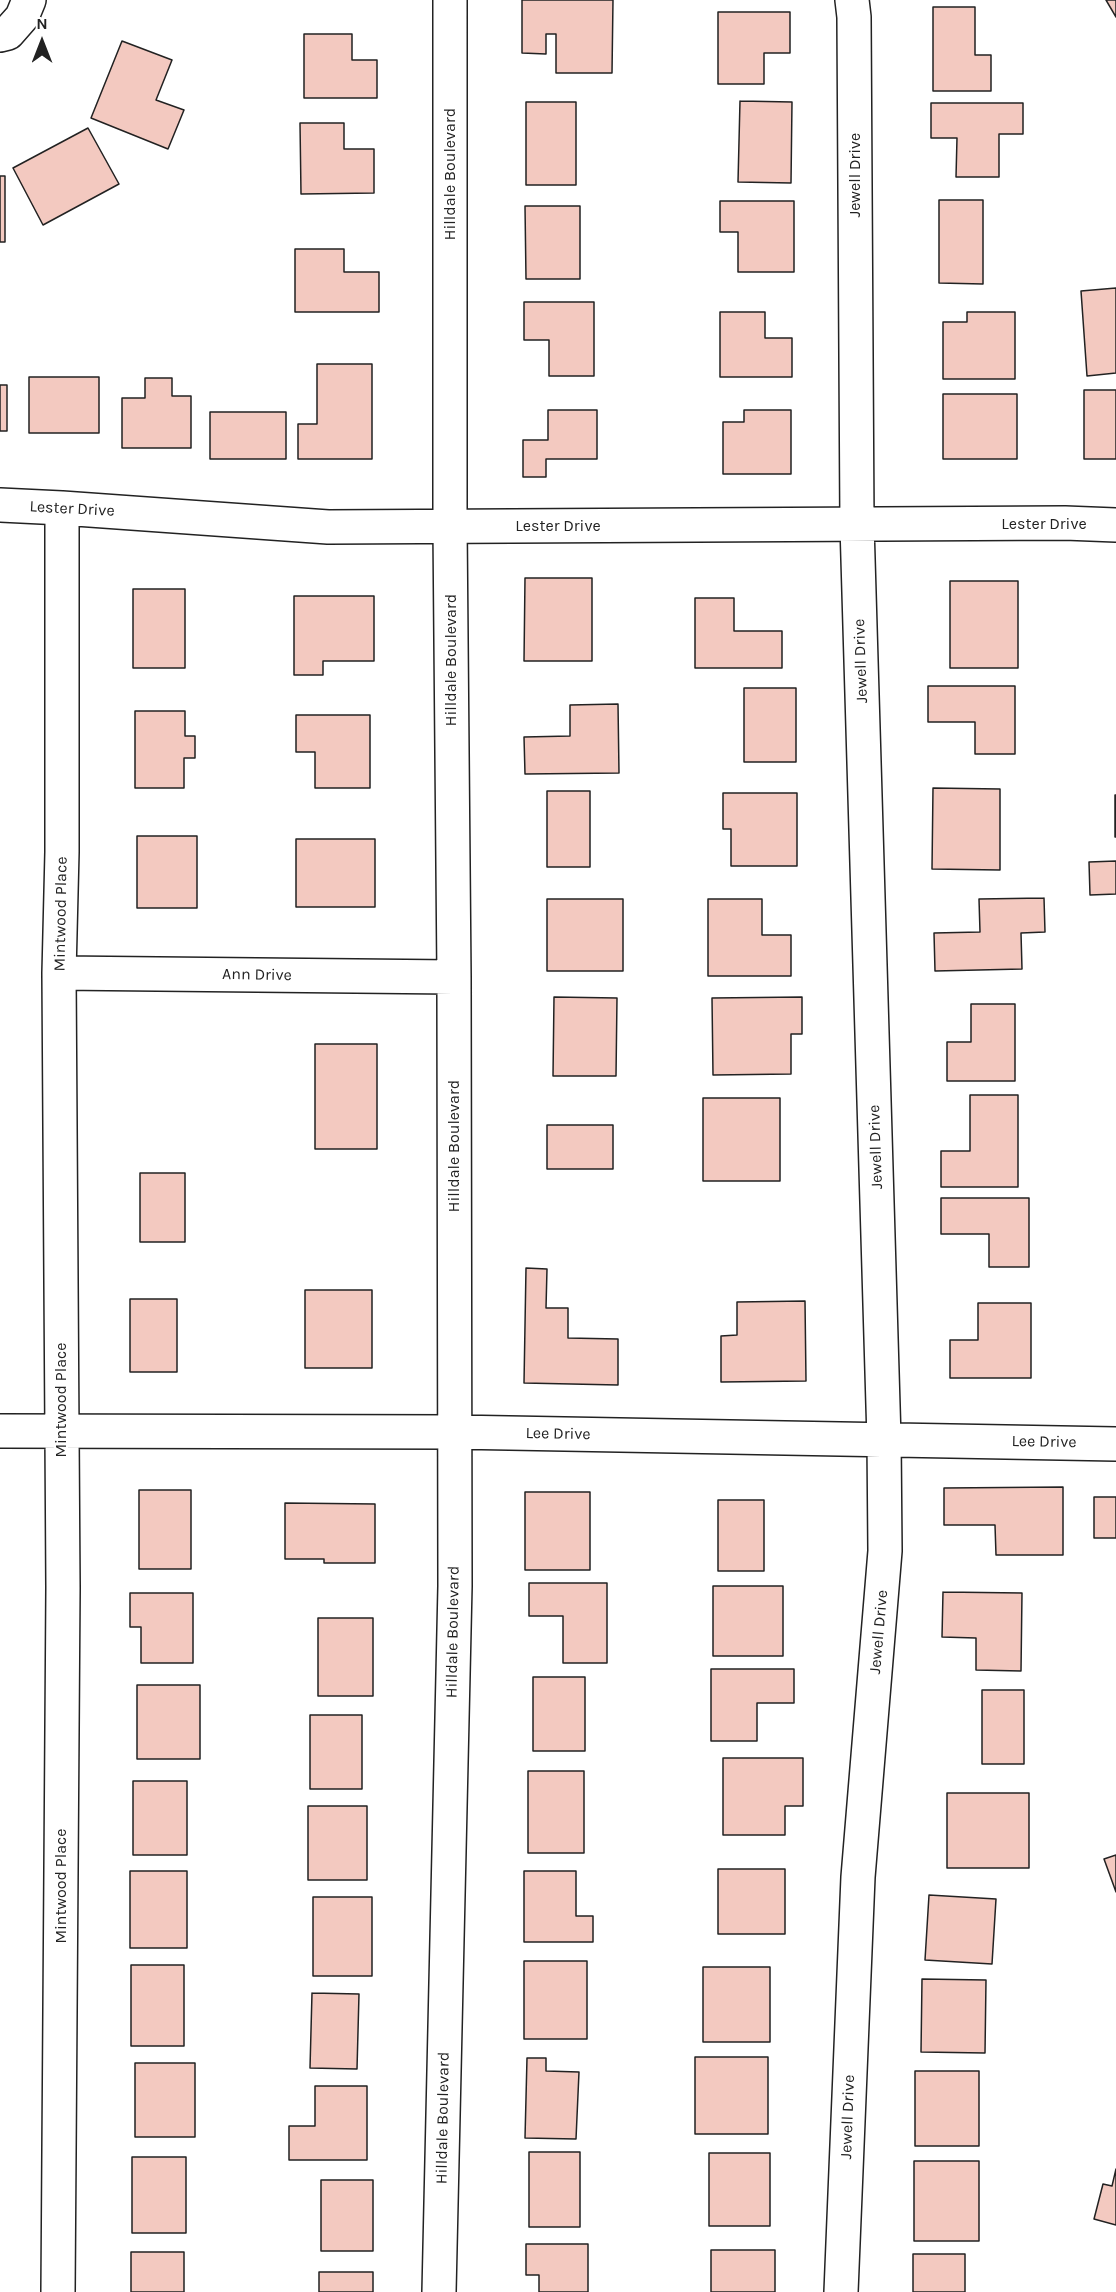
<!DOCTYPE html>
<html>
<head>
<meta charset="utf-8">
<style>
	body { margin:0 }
	#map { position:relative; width:1116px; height:2292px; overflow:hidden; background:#fff; font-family:Karla,sans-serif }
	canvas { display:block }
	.north { position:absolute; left:12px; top:12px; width:60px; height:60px; -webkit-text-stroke:4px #fff; paint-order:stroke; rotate:0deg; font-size:16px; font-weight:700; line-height:24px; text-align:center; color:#222 }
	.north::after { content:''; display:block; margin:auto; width:21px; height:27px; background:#222; clip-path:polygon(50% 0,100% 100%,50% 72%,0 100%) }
</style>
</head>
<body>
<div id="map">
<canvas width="1116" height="2292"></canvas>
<div class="north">N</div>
</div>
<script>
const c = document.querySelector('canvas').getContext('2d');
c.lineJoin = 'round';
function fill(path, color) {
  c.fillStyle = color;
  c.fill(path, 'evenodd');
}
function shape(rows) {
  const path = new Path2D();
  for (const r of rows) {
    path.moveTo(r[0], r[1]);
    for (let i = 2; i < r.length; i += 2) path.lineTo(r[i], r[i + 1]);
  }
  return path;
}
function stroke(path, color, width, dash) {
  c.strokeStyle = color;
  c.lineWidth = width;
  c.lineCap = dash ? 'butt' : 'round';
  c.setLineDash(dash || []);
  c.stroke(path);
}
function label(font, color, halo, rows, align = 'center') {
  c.font = font + ' Karla,sans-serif';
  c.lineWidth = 4.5;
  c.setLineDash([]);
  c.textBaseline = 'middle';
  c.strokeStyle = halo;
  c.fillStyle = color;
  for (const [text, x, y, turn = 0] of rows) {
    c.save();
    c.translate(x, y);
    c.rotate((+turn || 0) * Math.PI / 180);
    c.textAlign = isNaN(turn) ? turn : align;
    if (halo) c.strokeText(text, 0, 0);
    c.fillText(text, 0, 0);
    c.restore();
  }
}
const building = shape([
	[522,0,613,0,612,73,556,73,556,34,546,34,546,54,522,53,522,0],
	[1106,0,1116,0,1116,17,1106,0],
	[933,7,975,7,975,55,991,55,991,91,933,91,933,7],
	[718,12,790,12,790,53,764,53,764,84,718,84,718,12],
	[304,34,352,34,352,60,377,60,377,98,304,98,304,34],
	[122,41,172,60,156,100,184,110,168,149,91,118,122,41],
	[740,101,792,102,791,183,738,182,740,101],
	[526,102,576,102,576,185,526,185,526,102],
	[931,103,1023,103,1023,134,999,134,999,177,956,177,957,138,931,138,931,103],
	[300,123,344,123,344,149,374,149,374,193,301,194,300,123],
	[88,128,119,184,43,225,13,168,88,128],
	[0,176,5,176,5,242,0,242,0,176],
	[939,200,983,200,983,284,939,283,939,200],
	[720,201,794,201,794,272,738,272,738,232,720,232,720,201],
	[525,206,580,206,580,279,526,279,525,206],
	[295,249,344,249,344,272,379,272,379,312,295,312,295,249],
	[1116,288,1116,373,1087,376,1081,291,1116,288],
	[524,302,594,302,594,376,549,376,549,340,524,340,524,302],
	[720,312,765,312,765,338,792,338,792,377,720,377,720,312],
	[967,312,1015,312,1015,379,943,379,943,322,967,322,967,312],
	[317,364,372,364,372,459,298,459,298,424,317,424,317,364],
	[29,377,99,377,99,433,29,433,29,377],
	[145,378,172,378,172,396,191,396,191,448,122,448,122,398,145,398,145,378],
	[0,385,7,385,7,431,0,431,0,385],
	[1084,390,1116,390,1116,459,1084,459,1084,390],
	[943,394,1017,394,1017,459,943,459,943,394],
	[548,410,597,410,597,459,546,459,546,477,523,477,523,440,548,440,548,410],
	[744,410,791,410,791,474,723,474,723,422,744,422,744,410],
	[210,412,286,412,286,459,210,459,210,412],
	[525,578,592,578,592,661,524,661,525,578],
	[950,581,1018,581,1018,668,950,668,950,581],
	[133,589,185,589,185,668,133,668,133,589],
	[294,596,374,596,374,661,323,661,323,675,294,675,294,596],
	[695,598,734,598,734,631,782,631,782,668,695,668,695,598],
	[928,686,1015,686,1015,754,975,754,975,722,928,722,928,686],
	[744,688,796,688,796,762,744,762,744,688],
	[618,704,619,773,525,774,524,737,570,736,570,705,618,704],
	[135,711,185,711,185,736,195,736,195,758,184,758,184,788,135,788,135,711],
	[296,715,370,715,370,788,315,788,315,752,296,752,296,715],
	[933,788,1000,789,1000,870,932,869,933,788],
	[547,791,590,791,590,867,547,867,547,791],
	[723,793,797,793,797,866,731,866,731,829,723,829,723,793],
	[1115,795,1116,795,1116,837,1115,837,1115,795],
	[137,836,197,836,197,908,137,908,137,836],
	[296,839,375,839,375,907,296,907,296,839],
	[1116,861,1116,894,1090,895,1089,862,1116,861],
	[1044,898,1045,932,1021,933,1022,969,935,971,934,933,980,932,979,899,1044,898],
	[547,899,623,899,623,971,547,971,547,899],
	[708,899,762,899,762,935,791,935,791,976,708,976,708,899],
	[554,997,617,998,616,1076,553,1076,554,997],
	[802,997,802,1034,791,1034,791,1074,713,1075,712,998,802,997],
	[971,1004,1015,1004,1015,1081,947,1081,947,1042,971,1042,971,1004],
	[315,1044,377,1044,377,1149,315,1149,315,1044],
	[970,1095,1018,1095,1018,1187,941,1187,941,1151,970,1151,970,1095],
	[703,1098,780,1098,780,1181,703,1181,703,1098],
	[547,1125,613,1125,613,1169,547,1169,547,1125],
	[140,1173,185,1173,185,1242,140,1242,140,1173],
	[941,1198,1029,1198,1029,1267,989,1267,989,1234,941,1234,941,1198],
	[526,1268,547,1269,546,1308,568,1308,568,1338,618,1339,618,1385,524,1383,526,1268],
	[305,1290,372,1290,372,1368,305,1368,305,1290],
	[130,1299,177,1299,177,1372,130,1372,130,1299],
	[805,1301,806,1381,721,1382,721,1336,737,1335,737,1302,805,1301],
	[978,1303,1031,1303,1031,1378,950,1378,950,1340,978,1340,978,1303],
	[1063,1487,1063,1555,996,1555,995,1525,944,1525,944,1488,1063,1487],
	[139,1490,191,1490,191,1569,139,1569,139,1490],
	[525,1492,590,1492,590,1570,525,1570,525,1492],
	[1094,1497,1116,1497,1116,1538,1094,1538,1094,1497],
	[718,1500,764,1500,764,1571,718,1571,718,1500],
	[285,1503,375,1504,375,1563,324,1563,324,1559,285,1559,285,1503],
	[529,1583,607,1583,607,1663,563,1663,563,1616,529,1616,529,1583],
	[713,1586,783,1586,783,1656,713,1656,713,1586],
	[943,1592,1022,1593,1021,1671,976,1670,976,1638,942,1637,943,1592],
	[130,1593,193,1593,193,1663,141,1663,141,1627,130,1627,130,1593],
	[318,1618,373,1618,373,1696,318,1696,318,1618],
	[711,1669,794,1669,794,1703,757,1703,757,1741,711,1741,711,1669],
	[533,1677,585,1677,585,1751,533,1751,533,1677],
	[137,1685,200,1685,200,1759,137,1759,137,1685],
	[982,1690,1024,1690,1024,1764,982,1764,982,1690],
	[310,1715,362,1715,362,1789,310,1789,310,1715],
	[723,1758,803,1758,803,1806,785,1806,785,1835,723,1835,723,1758],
	[528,1771,584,1771,584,1853,528,1853,528,1771],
	[133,1781,187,1781,187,1855,133,1855,133,1781],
	[947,1793,1029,1793,1029,1868,947,1868,947,1793],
	[308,1806,367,1806,367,1880,308,1880,308,1806],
	[1116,1855,1116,1892,1104,1859,1116,1855],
	[718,1869,785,1869,785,1934,718,1934,718,1869],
	[130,1871,187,1871,187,1948,130,1948,130,1871],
	[524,1871,576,1871,576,1916,593,1916,593,1942,524,1942,524,1871],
	[929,1895,996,1899,992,1964,925,1960,929,1895],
	[313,1897,372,1897,372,1976,313,1976,313,1897],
	[524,1961,587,1961,587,2039,524,2039,524,1961],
	[131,1965,184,1965,184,2046,131,2046,131,1965],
	[703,1967,770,1967,770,2042,703,2042,703,1967],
	[922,1979,986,1980,985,2053,921,2052,922,1979],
	[312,1993,359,1994,357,2069,310,2068,312,1993],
	[695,2057,768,2057,768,2134,695,2134,695,2057],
	[527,2058,546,2058,546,2071,579,2072,576,2139,525,2138,527,2058],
	[135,2063,195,2063,195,2137,135,2137,135,2063],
	[915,2071,979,2071,979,2146,915,2146,915,2071],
	[315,2086,367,2086,367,2160,289,2160,289,2126,315,2126,315,2086],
	[529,2152,580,2152,580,2227,529,2227,529,2152],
	[709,2153,770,2153,770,2226,709,2226,709,2153],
	[132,2157,186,2157,186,2233,132,2233,132,2157],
	[914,2161,979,2161,979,2241,914,2241,914,2161],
	[1116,2169,1116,2225,1094,2219,1103,2184,1112,2186,1116,2169],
	[321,2180,373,2180,373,2251,321,2251,321,2180],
	[526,2244,588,2244,588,2292,539,2292,539,2275,526,2275,526,2244],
	[711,2250,775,2250,775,2292,711,2292,711,2250],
	[131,2252,184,2252,184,2292,131,2292,131,2252],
	[913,2254,965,2254,965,2292,913,2292,913,2254],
	[319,2272,373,2272,373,2292,319,2292,319,2272]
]);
fill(building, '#f3c9c0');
stroke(building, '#222', 1.5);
const minor = shape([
	[0,35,8,33,22,17,29,0],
	[0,505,62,508,328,527,1065,523,1116,525],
	[59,973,454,977],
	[0,1431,454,1432,1116,1444],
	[58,2292,63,1588,59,973,62,852,62,508],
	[439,2292,455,1586,454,977,450,526,450,0],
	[841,2292,858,1877,885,1551,884,1439,857,525,854,17,852,0]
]);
stroke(minor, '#222', 36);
stroke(minor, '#fff', 33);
label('16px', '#222', '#fff', [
	["Hilldale Boulevard",450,174,-90],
	["Jewell Drive",855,175,-90],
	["Lester Drive",72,509,3],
	["Lester Drive",1044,524],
	["Lester Drive",558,526],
	["Hilldale Boulevard",451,660,-90],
	["Jewell Drive",861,661,-92],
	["Mintwood Place",61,914,-89],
	["Ann Drive",257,975,1],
	["Hilldale Boulevard",454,1146,-90],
	["Jewell Drive",876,1147,-92],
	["Mintwood Place",61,1400,-90],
	["Lee Drive",558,1434,1],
	["Lee Drive",1044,1442,1],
	["Hilldale Boulevard",453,1632,-89],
	["Jewell Drive",879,1632,-85],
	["Mintwood Place",61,1886,-90],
	["Jewell Drive",848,2117,-88],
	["Hilldale Boulevard",443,2118,-89]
]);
</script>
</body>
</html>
